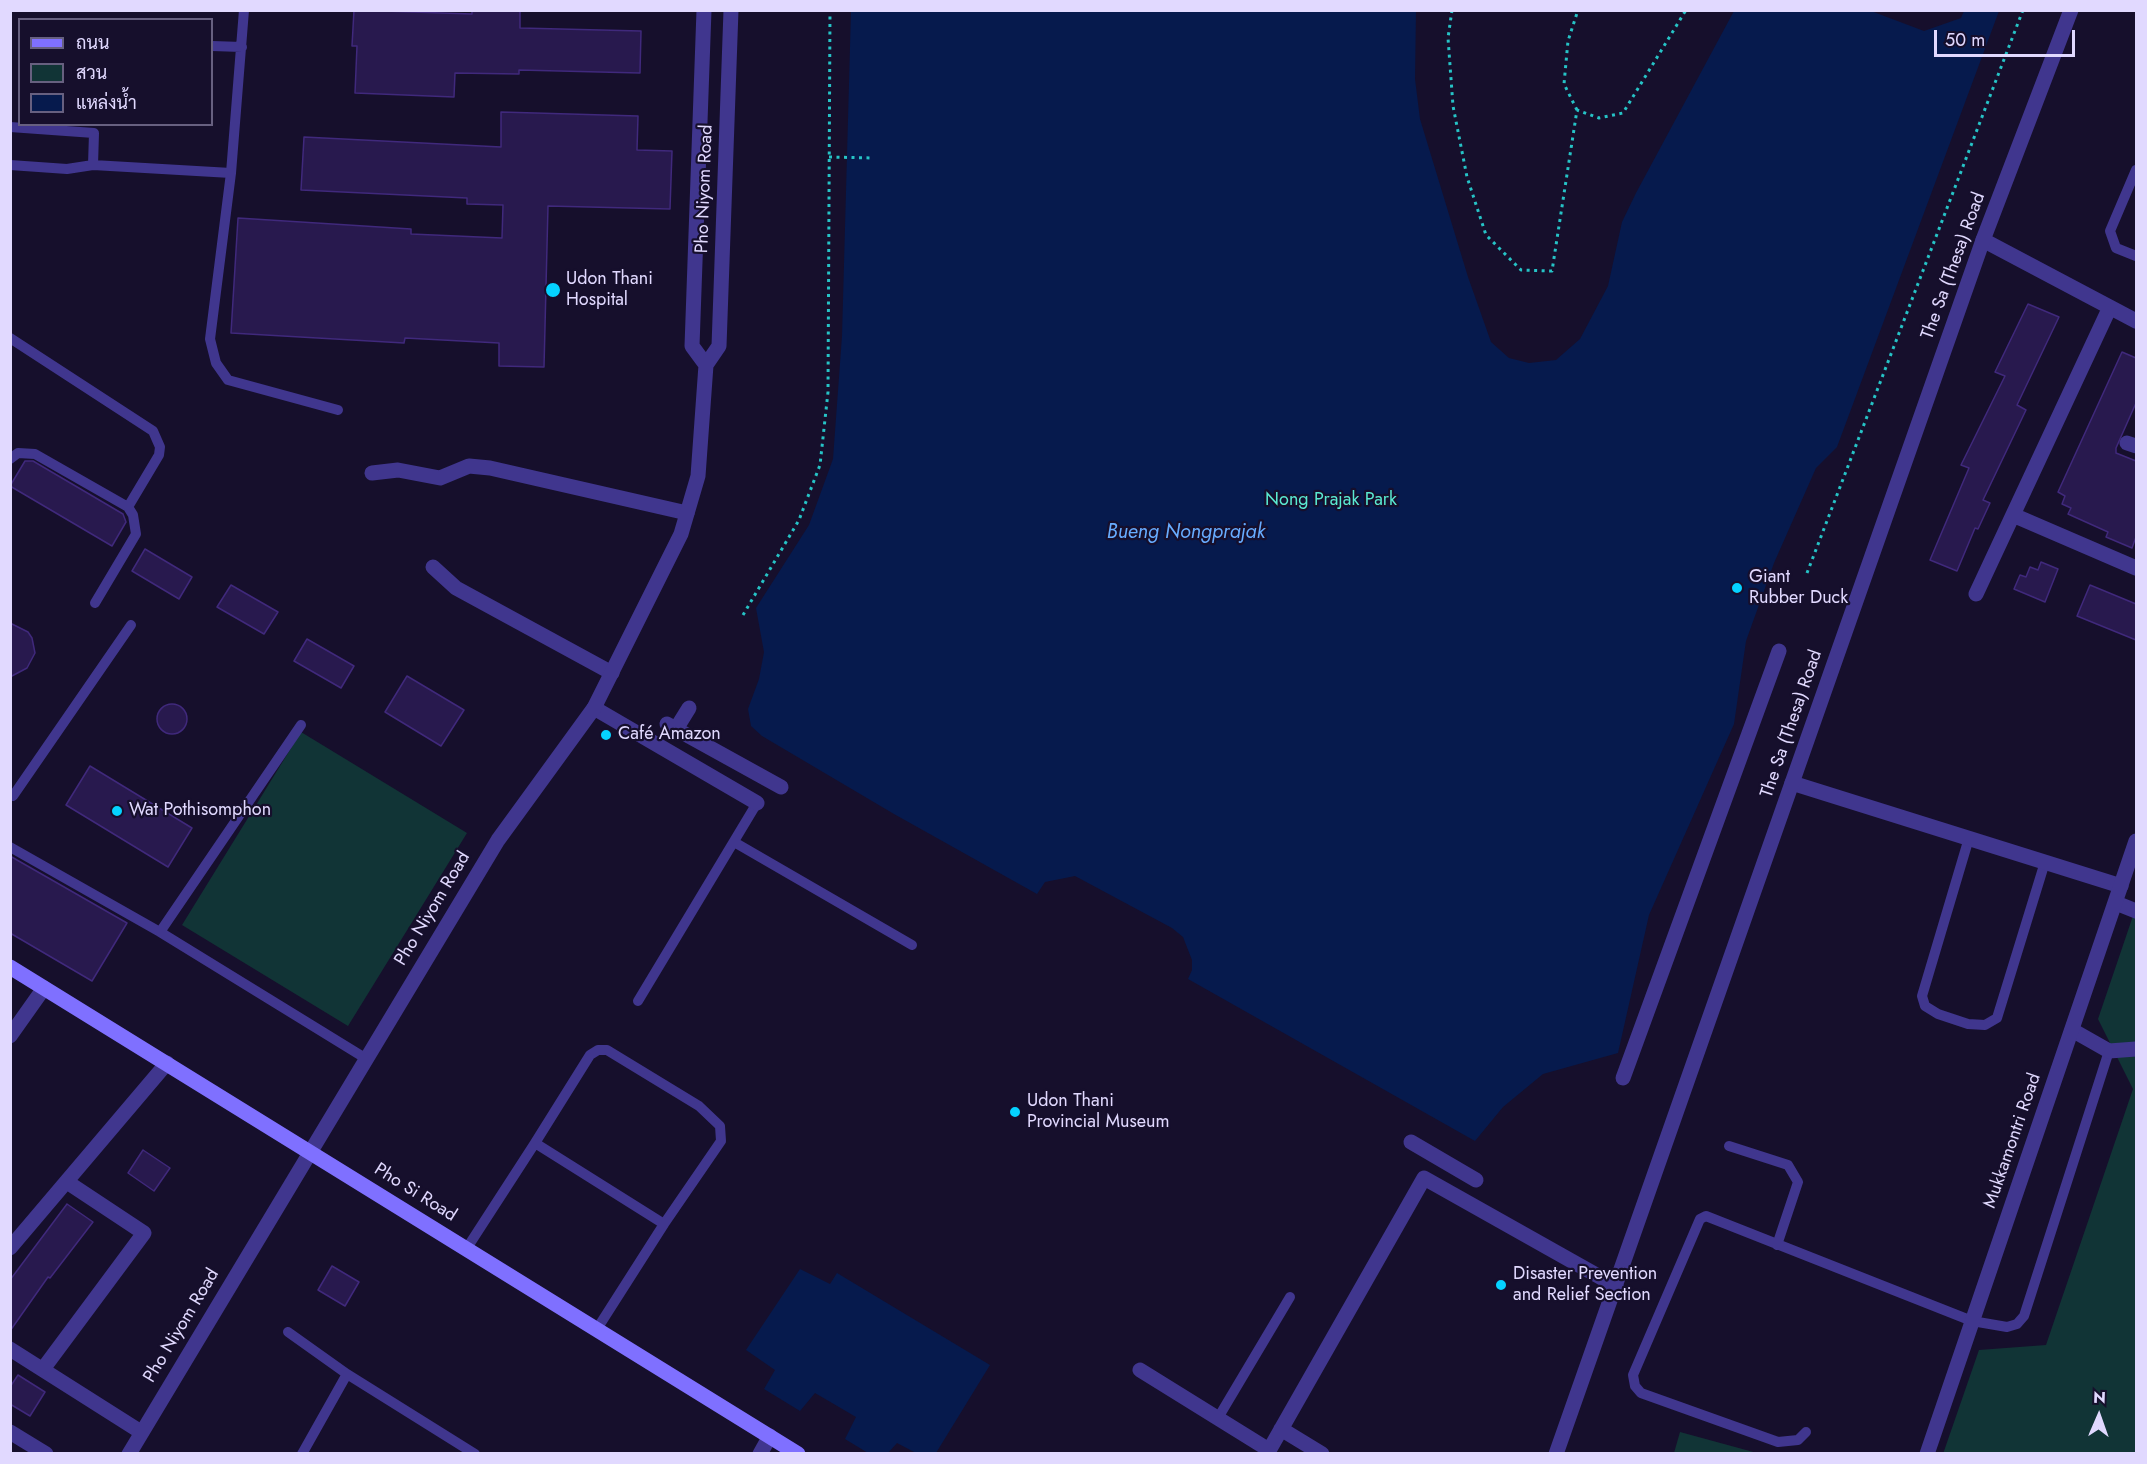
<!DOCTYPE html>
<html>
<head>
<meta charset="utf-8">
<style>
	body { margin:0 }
	#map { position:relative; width:2147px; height:1464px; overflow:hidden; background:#160f2c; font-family:Jost,Sarabun,sans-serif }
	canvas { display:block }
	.frame { position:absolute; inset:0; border:12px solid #e1d9ff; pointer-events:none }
	.legend { position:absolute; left:18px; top:18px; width:195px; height:108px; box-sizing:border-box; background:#160f2c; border:2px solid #676080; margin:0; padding:8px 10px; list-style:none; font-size:18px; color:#e1d9ff }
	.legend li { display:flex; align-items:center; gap:12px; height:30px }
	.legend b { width:30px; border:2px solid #676080 }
	.north { position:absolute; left:2069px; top:1386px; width:60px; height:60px; -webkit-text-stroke:4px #160f2c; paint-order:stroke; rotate:2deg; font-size:16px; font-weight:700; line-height:24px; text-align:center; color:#e1d9ff }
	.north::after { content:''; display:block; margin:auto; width:21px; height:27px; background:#e1d9ff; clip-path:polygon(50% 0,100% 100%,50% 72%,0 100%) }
	.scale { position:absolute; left:1934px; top:30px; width:141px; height:27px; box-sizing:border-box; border:3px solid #e1d9ff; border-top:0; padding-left:8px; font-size:18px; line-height:21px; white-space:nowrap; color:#e1d9ff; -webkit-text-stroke:4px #160f2c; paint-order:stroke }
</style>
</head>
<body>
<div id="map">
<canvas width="2147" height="1464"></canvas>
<div class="frame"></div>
<ul class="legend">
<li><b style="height:8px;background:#7f70ff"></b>ถนน</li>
<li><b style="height:16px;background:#113436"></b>สวน</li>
<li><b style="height:16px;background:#061a4d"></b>แหล่งน้ำ</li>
</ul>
<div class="north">N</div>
<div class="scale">50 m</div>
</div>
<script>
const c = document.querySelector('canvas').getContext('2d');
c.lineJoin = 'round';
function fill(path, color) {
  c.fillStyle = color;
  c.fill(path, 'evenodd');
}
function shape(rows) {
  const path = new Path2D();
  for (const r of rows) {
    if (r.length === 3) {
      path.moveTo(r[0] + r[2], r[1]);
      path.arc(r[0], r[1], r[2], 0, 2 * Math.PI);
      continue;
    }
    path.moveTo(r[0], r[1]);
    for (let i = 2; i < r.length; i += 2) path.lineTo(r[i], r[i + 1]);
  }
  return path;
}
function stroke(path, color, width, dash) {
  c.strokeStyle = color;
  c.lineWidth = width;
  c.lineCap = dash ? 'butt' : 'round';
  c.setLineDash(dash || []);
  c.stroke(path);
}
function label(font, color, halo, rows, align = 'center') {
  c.font = font + ' Jost,sans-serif';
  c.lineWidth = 4.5;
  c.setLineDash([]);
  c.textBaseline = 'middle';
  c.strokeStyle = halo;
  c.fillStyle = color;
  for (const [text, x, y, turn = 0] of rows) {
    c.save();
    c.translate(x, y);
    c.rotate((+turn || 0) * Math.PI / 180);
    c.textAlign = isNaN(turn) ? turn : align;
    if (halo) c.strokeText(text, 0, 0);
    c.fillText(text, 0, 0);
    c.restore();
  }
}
fill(shape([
	[301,732,467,833,348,1026,182,925],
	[2136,907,2136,1453,1943,1454,1979,1350,2046,1345,2133,1089,2098,1019],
	[1680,1432,1757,1453,1674,1453]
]), '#113436');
fill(shape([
	[851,11,1416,11,1415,79,1420,119,1468,277,1491,342,1509,358,1529,363,1556,360,1580,339,1608,286,1622,222,1636,193,1734,11,1871,11,1924,31,1961,18,1964,11,1999,11,1837,447,1816,468,1774,563,1746,641,1734,724,1649,915,1618,1053,1543,1074,1503,1107,1475,1141,1188,979,1192,970,1192,960,1183,937,1172,928,1075,876,1045,882,1037,894,894,814,762,736,751,726,748,709,759,679,764,652,756,608,809,525,833,459,842,336],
	[800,1269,830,1284,837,1273,990,1365,936,1453,916,1453,897,1443,888,1453,868,1453,845,1439,856,1417,815,1393,800,1411,764,1389,775,1370,746,1350]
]), '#061a4d');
const building = shape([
	[354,10,472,14,472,10,520,10,520,28,641,31,640,73,519,70,519,74,455,73,454,97,355,93,357,46,352,46,354,10],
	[501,112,638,116,637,150,672,151,670,209,548,206,544,367,499,366,499,343,405,338,404,343,231,333,238,218,411,229,411,234,502,238,503,205,467,204,467,198,301,190,304,137,501,147,501,112],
	[2028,304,2059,317,2017,405,2026,410,1983,500,1990,503,1978,529,1975,528,1957,571,1930,560,1969,468,1961,465,2005,376,1995,372,2028,304],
	[2122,352,2136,358,2136,403,2116,448,2116,453,2136,461,2136,537,2132,548,2106,537,2108,532,2068,514,2071,508,2062,504,2065,496,2058,492,2122,352],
	[25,461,33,461,123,514,126,522,112,546,10,486,25,461],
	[145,549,192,577,179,599,132,571,145,549],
	[2041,562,2058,569,2045,602,2014,589,2020,575,2026,577,2030,567,2038,570,2041,562],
	[231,585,278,612,264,634,217,607,231,585],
	[2090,585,2136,604,2136,640,2077,616,2090,585],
	[10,623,28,632,32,638,35,653,27,668,10,677,10,623],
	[307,639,354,666,341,688,294,661,307,639],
	[407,676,464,710,441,746,385,712,407,676],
	[172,719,15],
	[90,766,192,828,168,867,66,805,90,766],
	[10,856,127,923,92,981,10,933,10,856],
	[143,1150,170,1168,154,1191,128,1173,143,1150],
	[67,1204,93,1222,50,1278,48,1277,10,1331,10,1280,67,1204],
	[332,1266,359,1282,345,1306,318,1290,332,1266],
	[18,1375,45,1392,30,1416,10,1404,10,1387,18,1375]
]);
fill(building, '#28194e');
stroke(building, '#40297c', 1.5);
stroke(shape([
	[1452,10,1448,38,1453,106,1467,177,1486,235,1521,270,1552,271,1577,110,1599,118,1623,113,1686,10],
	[1577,110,1564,84,1568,41,1578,10],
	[829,157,872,158],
	[1807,573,2023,10],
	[743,615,799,520,820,465,828,392,830,10]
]), '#26c3c6', 3, [3, 4.5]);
stroke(shape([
	[212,46,242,47],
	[10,127,94,133,93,165],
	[10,165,67,169,93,165,231,173,244,10],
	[2136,170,2110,231,2116,248,2136,256],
	[231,173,210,339,216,363,228,380,338,410],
	[10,338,153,431,160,447,159,455,128,507],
	[10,459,18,453,35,454,128,507,133,515,136,534,95,603],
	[13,796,131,625],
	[1969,838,1922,996,1925,1006,1938,1014,1968,1024,1985,1025,1997,1018,2045,862],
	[734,842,912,945],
	[10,847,160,932,301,725],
	[160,932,365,1058],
	[638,1001,757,803],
	[535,1143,590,1055,598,1050,607,1050,699,1106,720,1126,721,1141,664,1224],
	[1729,1146,1788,1165,1798,1182,1777,1245],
	[467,1248,535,1143,664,1224,597,1329],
	[288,1332,347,1374],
	[1218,1418,1290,1297],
	[1806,1432,1798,1440,1778,1442,1641,1393,1635,1386,1633,1375,1700,1219,1706,1216,1972,1321,2007,1327,2017,1324,2024,1316,2109,1051],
	[302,1454,347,1374,475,1454]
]), '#40368e', 10);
stroke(shape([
	[667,724,781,787],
	[676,729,689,708],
	[1623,1078,1779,651],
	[1411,1142,1476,1180]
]), '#40368e', 15);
stroke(shape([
	[1983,240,2136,321],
	[2127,443,2136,446],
	[372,473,398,470,440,478,469,466,490,468,687,513],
	[2013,515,2136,568],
	[433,567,456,588,612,673],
	[1976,594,2110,307],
	[594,708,757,803],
	[1792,783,2121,886],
	[2116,903,2136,911],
	[2072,1030,2109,1051,2136,1049],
	[10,1036,44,988],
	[10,1248,167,1063],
	[10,1349,141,1432],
	[43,1369,144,1233,67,1182],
	[1140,1370,1269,1450],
	[1281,1429,1322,1454],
	[10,1432,46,1454],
	[760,1454,770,1436],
	[1267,1454,1424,1178,1616,1286]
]), '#40368e', 15);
stroke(shape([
	[704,10,692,346,706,365],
	[129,1454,498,840,594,708,681,534,698,476,706,365,719,346,731,10],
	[1556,1454,1983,240,2071,10],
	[1927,1454,2136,841]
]), '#40368e', 15);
stroke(shape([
	[10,967,798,1454]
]), '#7f70ff', 15);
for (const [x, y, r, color] of [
	[553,290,8,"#05d2ff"],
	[1737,588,6,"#05d2ff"],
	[606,735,6,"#05d2ff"],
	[117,811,6,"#05d2ff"],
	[1015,1112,6,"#05d2ff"],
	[1501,1285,6,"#05d2ff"]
]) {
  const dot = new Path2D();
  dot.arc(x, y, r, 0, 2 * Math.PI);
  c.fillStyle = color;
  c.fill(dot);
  stroke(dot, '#160f2c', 2);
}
label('18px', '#e1d9ff', '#160f2c', [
	["Pho Niyom Road",705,189,-88],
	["The Sa (Thesa) Road",1954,266,-70],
	["The Sa (Thesa) Road",1792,724,-71],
	["Pho Niyom Road",433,909,-59],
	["Mukkamontri Road",2013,1141,-71],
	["Pho Si Road",415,1193,32],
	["Pho Niyom Road",182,1326,-59]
]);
label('18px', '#e1d9ff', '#160f2c', [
	["Udon Thani",566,280],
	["Hospital",566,301],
	["Giant",1749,578],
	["Rubber Duck",1749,599],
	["Café Amazon",618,735],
	["Wat Pothisomphon",129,811],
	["Udon Thani",1027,1102],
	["Provincial Museum",1027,1123],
	["Disaster Prevention",1513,1275],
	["and Relief Section",1513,1296]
], 'left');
label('18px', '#5aead2', '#160f2c', [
	["Nong Prajak Park",1331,501]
]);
label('italic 20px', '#67acff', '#160f2c', [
	["Bueng Nongprajak",1186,533]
]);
</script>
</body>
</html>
